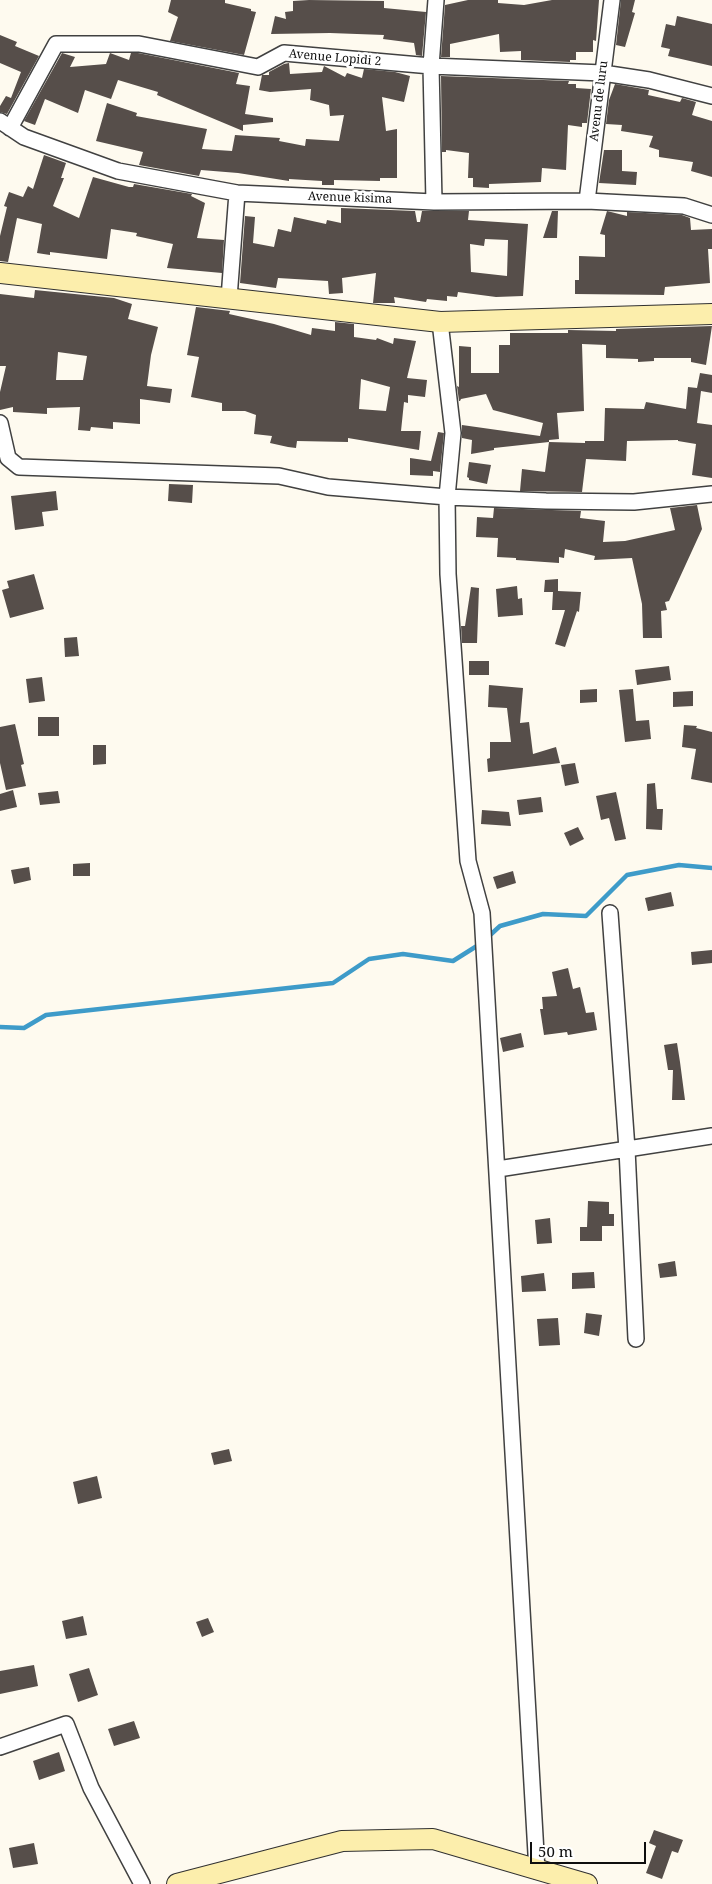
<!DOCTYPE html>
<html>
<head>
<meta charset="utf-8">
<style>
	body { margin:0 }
	#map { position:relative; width:712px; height:1884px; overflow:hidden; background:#fefaef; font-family:"Noto Serif",serif }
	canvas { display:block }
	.scale { position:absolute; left:530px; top:1842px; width:116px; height:22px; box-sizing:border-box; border:2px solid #0e0e0e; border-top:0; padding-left:6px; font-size:15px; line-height:18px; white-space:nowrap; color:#0e0e0e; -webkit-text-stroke:4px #fff; paint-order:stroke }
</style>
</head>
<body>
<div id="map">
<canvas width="712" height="1884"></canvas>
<div class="scale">50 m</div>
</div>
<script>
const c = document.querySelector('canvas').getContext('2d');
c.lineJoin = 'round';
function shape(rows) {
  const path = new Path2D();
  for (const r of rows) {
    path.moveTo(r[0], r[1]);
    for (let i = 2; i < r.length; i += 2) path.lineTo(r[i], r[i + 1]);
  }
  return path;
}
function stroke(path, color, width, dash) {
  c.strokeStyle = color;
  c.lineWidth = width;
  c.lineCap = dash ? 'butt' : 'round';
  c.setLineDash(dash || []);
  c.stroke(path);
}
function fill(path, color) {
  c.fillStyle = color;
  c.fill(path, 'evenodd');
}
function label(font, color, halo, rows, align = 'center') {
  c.font = font + ' "Noto Serif",serif';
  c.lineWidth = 5;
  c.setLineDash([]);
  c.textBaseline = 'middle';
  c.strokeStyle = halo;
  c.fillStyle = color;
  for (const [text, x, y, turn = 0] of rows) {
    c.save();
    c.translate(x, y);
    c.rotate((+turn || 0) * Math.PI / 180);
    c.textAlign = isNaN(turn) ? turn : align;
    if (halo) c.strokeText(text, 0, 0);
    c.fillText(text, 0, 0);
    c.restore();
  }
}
stroke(shape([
	[488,937,500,926,543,914,586,916,627,875,679,865,712,868],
	[0,1027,24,1028,46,1015,333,983,369,959,403,954,453,961,480,944]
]), '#3e9bc9', 4.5);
fill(shape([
	[171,0,225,0,225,3,251,9,251,11,256,12,244,55,170,41,178,17,168,12],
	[309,0,384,1,384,8,426,12,422,56,416,55,414,43,383,39,384,35,330,33,271,34,275,16,286,19,285,12,293,11,293,1],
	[468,0,498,0,498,3,524,5,552,0,599,0,596,41,593,40,593,52,576,52,576,60,570,60,570,62,521,60,521,51,500,52,499,34,450,44,450,57,441,57,445,5],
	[621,0,635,0,632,12,635,13,625,47,616,45],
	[677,16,712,24,712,66,668,56,670,49,661,47,666,24,675,26],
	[0,35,17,42,15,46,39,56,7,114,0,112,0,106,6,96,11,98,21,72,0,63],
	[62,53,75,57,70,67,106,64,110,53,129,60,131,53,138,53,239,73,236,84,250,86,245,114,273,118,273,122,243,125,243,131,157,95,158,92,118,80,111,99,85,90,78,113,45,99,35,125,24,121],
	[289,63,290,74,322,72,324,66,345,77,347,73,362,78,364,69,395,72,410,76,404,102,382,97,386,131,397,129,397,178,380,178,380,181,334,180,334,185,322,185,322,181,289,179,289,181,238,173,201,170,199,176,139,165,143,152,96,141,107,103,137,113,136,116,207,129,202,149,232,151,235,135,280,138,279,141,305,146,306,139,339,141,344,115,330,116,329,105,310,100,311,89,270,92,259,90,262,75,269,75,269,72,284,64],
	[441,76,569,81,568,84,576,84,576,88,591,89,587,123,582,123,582,127,568,125,566,170,542,168,541,182,489,184,489,188,473,187,473,178,468,178,469,153,446,150,446,152,442,152],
	[615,84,649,90,648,95,680,102,682,98,696,102,692,115,712,121,712,177,691,171,693,162,659,157,659,150,649,147,653,136,621,131,622,125,606,124,609,100],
	[604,150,622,150,622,171,637,172,636,185,599,183],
	[44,155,66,163,61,178,64,178,53,206,79,218,93,177,129,187,133,187,134,184,192,194,191,196,205,203,197,238,224,240,222,273,167,268,173,244,136,236,137,233,111,229,107,259,50,252,50,255,37,253,42,224,17,218,8,262,0,261,0,236,7,207,4,206,9,192,23,197,28,186,33,189],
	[341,208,415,211,417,222,420,222,422,211,469,211,468,220,528,224,523,296,496,297,458,292,457,297,447,296,447,301,427,299,426,302,394,297,395,303,373,303,376,273,342,278,343,293,329,294,328,281,278,278,276,288,240,283,245,216,255,217,253,243,274,247,278,229,291,232,294,217,326,224,327,220,341,223],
	[485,239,508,240,507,276,471,272,470,244,484,246],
	[552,211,558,211,557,238,543,238],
	[607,211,627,216,627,212,682,215,690,218,691,230,712,229,712,249,708,249,710,283,665,287,664,295,575,294,575,280,579,280,579,256,605,257,605,235,600,234],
	[35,290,114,298,132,304,128,319,158,327,151,355,147,386,172,389,170,403,140,399,140,424,113,422,113,429,91,427,90,431,78,430,80,407,47,408,47,414,13,412,13,407,0,410,0,392,6,366,0,366,0,294,34,298],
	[58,352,87,356,83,380,56,380],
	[196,307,230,311,229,314,274,324,311,335,312,328,335,331,335,322,354,324,354,337,376,340,377,338,393,344,394,338,416,341,407,378,427,380,425,397,408,395,408,403,404,402,401,431,421,431,419,450,348,438,348,442,297,441,296,448,288,447,270,443,272,436,254,434,256,415,245,411,222,411,222,403,191,397,199,357,187,355],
	[361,379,390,387,386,411,359,409],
	[712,326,706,365,691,362,691,358,654,358,654,361,638,362,638,359,606,358,606,345,582,344,584,411,557,413,559,439,549,440,549,442,585,443,585,441,604,441,605,408,644,409,646,402,686,409,688,387,697,388,700,373,712,375,712,393,701,391,697,423,712,425,712,478,692,475,696,444,678,441,678,440,627,441,626,461,586,459,582,492,520,491,522,469,545,472,549,442,494,448,494,450,471,454,472,440,462,438,462,425,540,436,543,423,493,410,486,394,461,399,460,401,459,401,457,386,459,387,459,346,471,347,471,373,499,373,499,345,510,345,510,333,568,333,568,330,616,331,616,329],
	[438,432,444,433,440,472,433,471,433,476,410,475,410,458,431,461],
	[469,462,491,465,487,484,469,480,469,478,467,477],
	[169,484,193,485,192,503,168,501],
	[56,491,58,510,42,512,44,526,15,530,11,496],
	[697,505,702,529,669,601,665,602,667,610,661,611,662,638,643,638,642,604,632,558,594,560,595,556,565,549,564,558,559,557,559,563,516,560,516,558,497,557,498,538,476,537,477,517,493,518,494,508,581,511,580,518,605,521,603,542,625,541,675,530,670,508],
	[34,574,44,609,10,618,2,590,9,588,7,581],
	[558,579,558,591,581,592,579,612,577,611,565,647,555,644,565,610,552,610,553,592,544,592,545,580],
	[517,586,518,599,522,598,523,615,498,617,496,589],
	[471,587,479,588,477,643,462,643,461,626,465,626],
	[77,637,79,656,65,657,64,638],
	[469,661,489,661,489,675,469,675],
	[669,666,671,680,637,685,635,670],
	[42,677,45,701,29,703,26,679],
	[489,685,523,688,520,723,529,722,533,754,556,747,560,763,488,772,487,759,490,758,490,742,511,742,507,708,488,707],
	[597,689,597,702,580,703,580,690],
	[633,689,636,721,649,720,651,739,625,742,619,690],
	[693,691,693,706,673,707,673,692],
	[38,717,59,717,59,736,38,736],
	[15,724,24,764,21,765,26,786,6,790,0,763,0,727],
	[684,725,697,726,696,728,712,732,712,783,691,779,696,749,682,747],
	[93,745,106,745,106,764,93,765],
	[575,763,579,783,565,786,561,765],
	[655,783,657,809,663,809,662,830,646,829,647,784],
	[13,790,17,807,0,811,0,794],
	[58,791,60,803,40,805,38,793],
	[616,792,626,839,615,841,609,818,601,820,596,796],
	[541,797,543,812,519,815,517,800],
	[482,810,509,812,511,826,481,824],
	[578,827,584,839,570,846,564,833],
	[90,863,90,876,73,876,73,864],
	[29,867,31,880,14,884,11,870],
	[513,871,516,883,497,889,493,877],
	[671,892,674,906,648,911,645,898],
	[712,950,712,963,692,965,691,952],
	[568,968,573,989,580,987,586,1013,594,1012,597,1030,568,1035,567,1032,544,1035,540,1009,543,1009,542,997,557,996,552,972],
	[521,1033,524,1047,503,1052,500,1038],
	[677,1043,680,1062,685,1100,672,1100,673,1070,668,1070,664,1045],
	[588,1201,609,1202,609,1214,614,1214,614,1226,602,1226,602,1241,580,1241,580,1227,587,1227],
	[550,1218,552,1243,537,1244,535,1220],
	[675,1261,677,1276,660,1278,658,1264],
	[594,1272,595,1288,572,1289,572,1273],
	[544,1273,546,1291,522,1292,521,1276],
	[586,1313,602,1315,599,1336,584,1333],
	[558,1318,560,1345,539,1346,537,1319],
	[229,1449,232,1461,214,1465,211,1453],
	[97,1476,102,1498,78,1504,73,1482],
	[83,1616,87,1635,66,1639,62,1621],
	[208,1618,214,1632,202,1637,196,1622],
	[34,1665,38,1686,0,1694,0,1671],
	[89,1668,98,1695,78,1702,69,1674],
	[134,1721,140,1738,114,1746,108,1729],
	[59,1752,65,1771,39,1780,33,1761],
	[654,1830,683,1840,678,1853,672,1851,662,1879,646,1873,656,1846,649,1843],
	[34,1843,38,1864,13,1868,9,1848]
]), '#564e4a');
const street = shape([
	[0,121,24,137,118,171,237,193,434,202,587,201,684,206,712,215],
	[10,128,56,44,139,44,258,67,284,53,431,66,603,73,649,80,712,96],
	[587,201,612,0],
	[434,202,431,66,436,0],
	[229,298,237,193],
	[440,322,453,433,447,497,448,574,468,861,482,913,537,1871],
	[0,423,8,458,19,467,279,476,328,487,447,497,546,501,634,502,712,494],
	[610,913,627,1149,636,1339],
	[498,1169,712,1136],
	[0,1747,66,1724,91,1788,142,1884]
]);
const secondary = shape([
	[0,273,440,322,712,314],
	[177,1884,342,1841,433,1839,587,1884]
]);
stroke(street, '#414141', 18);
stroke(secondary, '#303030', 22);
stroke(street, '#fff', 15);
stroke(secondary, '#fceeac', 20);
label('12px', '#0e0e0e', '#fff', [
	["Avenue Lopidi 2",335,58,5],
	["Avenu de luru",599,101,-83],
	["Avenue kisima",350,198,2]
]);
</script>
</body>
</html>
